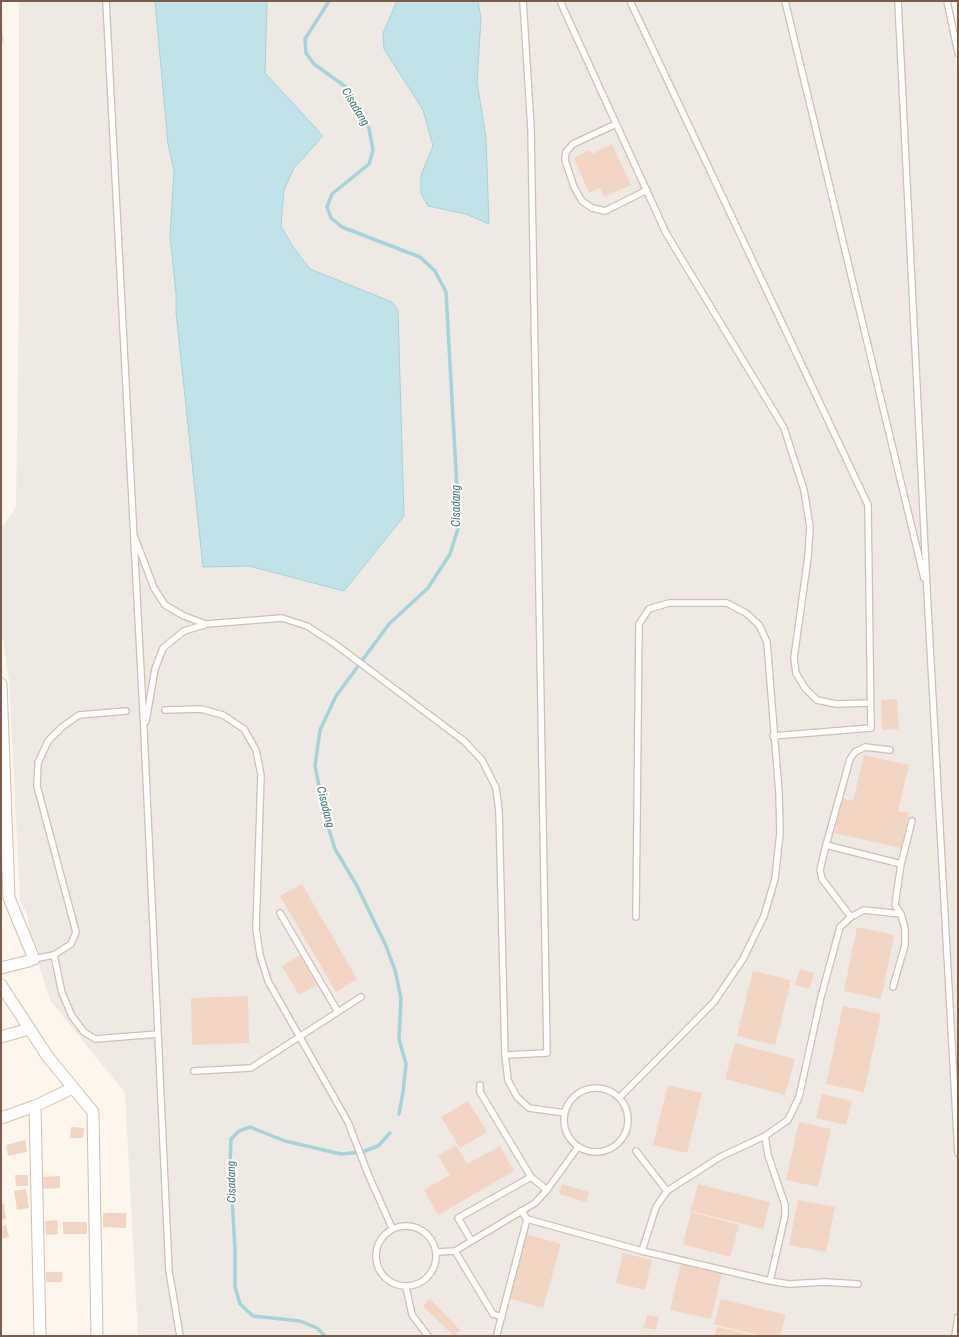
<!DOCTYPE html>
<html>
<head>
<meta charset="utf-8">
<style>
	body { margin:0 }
	#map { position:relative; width:959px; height:1337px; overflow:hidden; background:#fdf6ec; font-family:"Archivo Narrow",sans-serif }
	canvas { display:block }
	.frame { position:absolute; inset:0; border:2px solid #7a5c4d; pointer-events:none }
</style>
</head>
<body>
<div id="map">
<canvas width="959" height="1337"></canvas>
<div class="frame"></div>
</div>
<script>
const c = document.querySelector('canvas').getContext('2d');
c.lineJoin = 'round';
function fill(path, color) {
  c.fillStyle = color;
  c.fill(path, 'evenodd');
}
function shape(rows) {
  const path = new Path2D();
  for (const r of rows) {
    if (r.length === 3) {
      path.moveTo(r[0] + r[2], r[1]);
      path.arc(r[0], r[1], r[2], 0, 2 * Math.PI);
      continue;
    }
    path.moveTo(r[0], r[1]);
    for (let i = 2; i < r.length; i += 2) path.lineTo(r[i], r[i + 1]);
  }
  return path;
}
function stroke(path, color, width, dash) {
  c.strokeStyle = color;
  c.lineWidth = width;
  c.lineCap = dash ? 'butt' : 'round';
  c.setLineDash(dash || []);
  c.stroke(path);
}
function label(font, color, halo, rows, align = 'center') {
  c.font = font + ' "Archivo Narrow",sans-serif';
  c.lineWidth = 4;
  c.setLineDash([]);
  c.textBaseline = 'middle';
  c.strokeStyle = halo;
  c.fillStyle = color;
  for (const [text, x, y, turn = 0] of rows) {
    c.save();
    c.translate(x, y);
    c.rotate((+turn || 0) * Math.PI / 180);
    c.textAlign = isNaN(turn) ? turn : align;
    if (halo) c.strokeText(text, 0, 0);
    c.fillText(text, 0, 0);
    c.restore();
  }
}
fill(shape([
	[19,1,948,1,958,76,958,1336,138,1336,125,1093,50,1000,32,944,27,914,20,901,9,679,1,628,1,529,16,507,19,291]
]), '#efe9e4');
const water = shape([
	[155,1,267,1,265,73,323,136,294,168,284,190,281,226,293,247,310,269,392,302,398,310,404,516,344,591,249,566,203,567,176,312,176,293,170,236,174,171,168,144,155,1],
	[397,1,478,1,481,18,477,82,486,138,489,224,466,214,428,206,421,194,421,175,433,146,423,110,384,49,383,33,397,1]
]);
fill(water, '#bfe3e8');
stroke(water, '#a5d3da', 1);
stroke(shape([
	[329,1,305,39,306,53,314,64,346,87,369,128,373,150,369,164,332,194,327,207,331,218,342,227,420,257,435,271,446,292,459,525,450,554,428,588,389,624,336,696,320,730,315,766,326,820,335,849,357,886,386,946,395,970,401,998,399,1039,406,1064,403,1092,399,1114],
	[325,1336,317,1328,300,1321,253,1316,240,1304,235,1287,235,1250,230,1164,231,1139,239,1131,250,1127,285,1141,341,1154,362,1152,378,1146,390,1133]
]), '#a5d3da', 3.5);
fill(shape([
	[1,24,4,43,1,43],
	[612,144,631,185,604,197,600,188,589,193,574,158,590,150,592,154],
	[897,699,899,729,882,730,881,700],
	[864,755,909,765,898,811,909,813,901,848,834,833,842,798,853,801],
	[302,884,357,979,336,992,280,896],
	[857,927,894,935,881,999,844,991],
	[300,955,317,985,299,995,282,966],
	[800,969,814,973,810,989,795,985],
	[753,971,791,980,775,1045,737,1036],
	[248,996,249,1043,192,1045,191,998],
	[843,1006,881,1014,864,1092,826,1084],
	[735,1043,795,1059,785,1095,725,1079],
	[668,1085,702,1093,687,1153,653,1145],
	[822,1094,852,1101,846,1125,816,1118],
	[468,1101,487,1132,460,1148,441,1117],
	[799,1122,831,1129,818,1187,786,1180],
	[71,1127,84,1128,83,1138,70,1138],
	[25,1140,27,1152,8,1156,6,1145],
	[456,1145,467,1164,500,1146,514,1171,438,1215,424,1190,450,1175,438,1156],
	[15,1175,28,1175,28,1186,16,1186],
	[60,1176,60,1188,40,1189,40,1177],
	[562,1184,589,1192,586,1202,559,1194],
	[698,1184,770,1202,763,1229,691,1211],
	[26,1189,29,1208,17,1210,14,1191],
	[798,1200,835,1207,826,1252,789,1245],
	[1,1204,4,1204,6,1219,1,1220],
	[691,1212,739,1225,730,1257,683,1244],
	[103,1213,126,1213,126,1228,103,1227],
	[57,1220,58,1234,46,1235,45,1221],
	[63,1222,87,1222,87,1234,63,1234],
	[6,1225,9,1237,1,1239,1,1226],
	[526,1234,561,1244,543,1308,508,1298],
	[623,1253,652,1260,645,1290,616,1283],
	[681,1263,722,1273,711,1319,670,1310],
	[46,1272,62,1272,62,1282,46,1282],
	[430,1299,460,1330,454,1336,423,1306],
	[721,1299,786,1315,780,1336,761,1336,714,1324],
	[647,1315,659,1317,656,1330,644,1328],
	[717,1327,751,1335,751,1336,714,1336]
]), '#f3d5c3');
const service = shape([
	[106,1,144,731,169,1271,180,1336],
	[560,1,666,233,784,428,804,490,810,527,808,557,794,658,796,673,805,688,817,700,836,704,870,703],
	[630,1,868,505,871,728,773,736],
	[785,1,924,578],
	[898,1,927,591,958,1153],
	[947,1,958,53],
	[616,124,573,144,566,152,565,160,574,187,582,201,592,208,605,211,647,190],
	[135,538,154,588,165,605,184,616,206,624],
	[165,710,201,709,223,715,244,729,256,750,261,775,256,929,260,955,268,981,348,1122,368,1174,392,1228],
	[146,721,155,669,163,648,184,631,207,624,282,618,307,626,335,644,464,741,482,760,496,788,499,811,505,1055,508,1080,517,1097,529,1108,565,1113],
	[826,845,901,864],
	[280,913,338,1012],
	[901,914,895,905,896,898,901,864,912,821],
	[851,917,822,879,820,870,826,845,850,759,855,752,865,747,890,750],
	[54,955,62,993,72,1016,84,1032,95,1039,158,1034],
	[33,959,54,955,71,944,76,932,37,786,38,763,48,741,62,727,79,715,126,711],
	[505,1055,547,1053,531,129,523,1],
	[194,1071,251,1068,361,997],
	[480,1085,480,1092,531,1177,547,1190],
	[596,1120,32],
	[620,1097,714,1002,743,959,764,916,775,879,780,833,779,793,767,642,759,625,746,613,727,603,669,603,649,609,639,624,636,917],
	[765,1136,768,1155,785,1205,785,1216,770,1281],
	[636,1151,667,1191],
	[527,1219,642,1251,770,1281,789,1284,825,1282,858,1284],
	[406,1256,30],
	[471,1240,458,1218,531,1177],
	[455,1251,493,1314,502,1317],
	[642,1251,656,1207,667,1191,720,1157,765,1136,788,1120,799,1097,821,997,840,927,851,917,864,910,901,914,905,929,905,945,893,987],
	[437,1252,455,1251,535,1203,547,1190,578,1147],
	[406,1287,412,1315,428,1336],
	[497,1334,527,1219,521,1211],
	[955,1336,958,1317]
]);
const minor = shape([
	[1,684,9,898,34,959],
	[1,968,29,961],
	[1,985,48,1057,93,1112,97,1336],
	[1,1037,29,1029],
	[35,1106,40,1336],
	[1,1118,35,1106,73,1088]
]);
stroke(service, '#d1beb0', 8);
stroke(minor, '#d1beb0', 13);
stroke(service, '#fff', 5.5);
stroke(minor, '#fff', 11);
label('italic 12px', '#437c86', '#fffaf3', [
	["Cisadang",355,107,59],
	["Cisadang",457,506,-90],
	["Cisadang",325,807,76],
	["Cisadang",232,1182,-91]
]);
</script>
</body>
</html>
